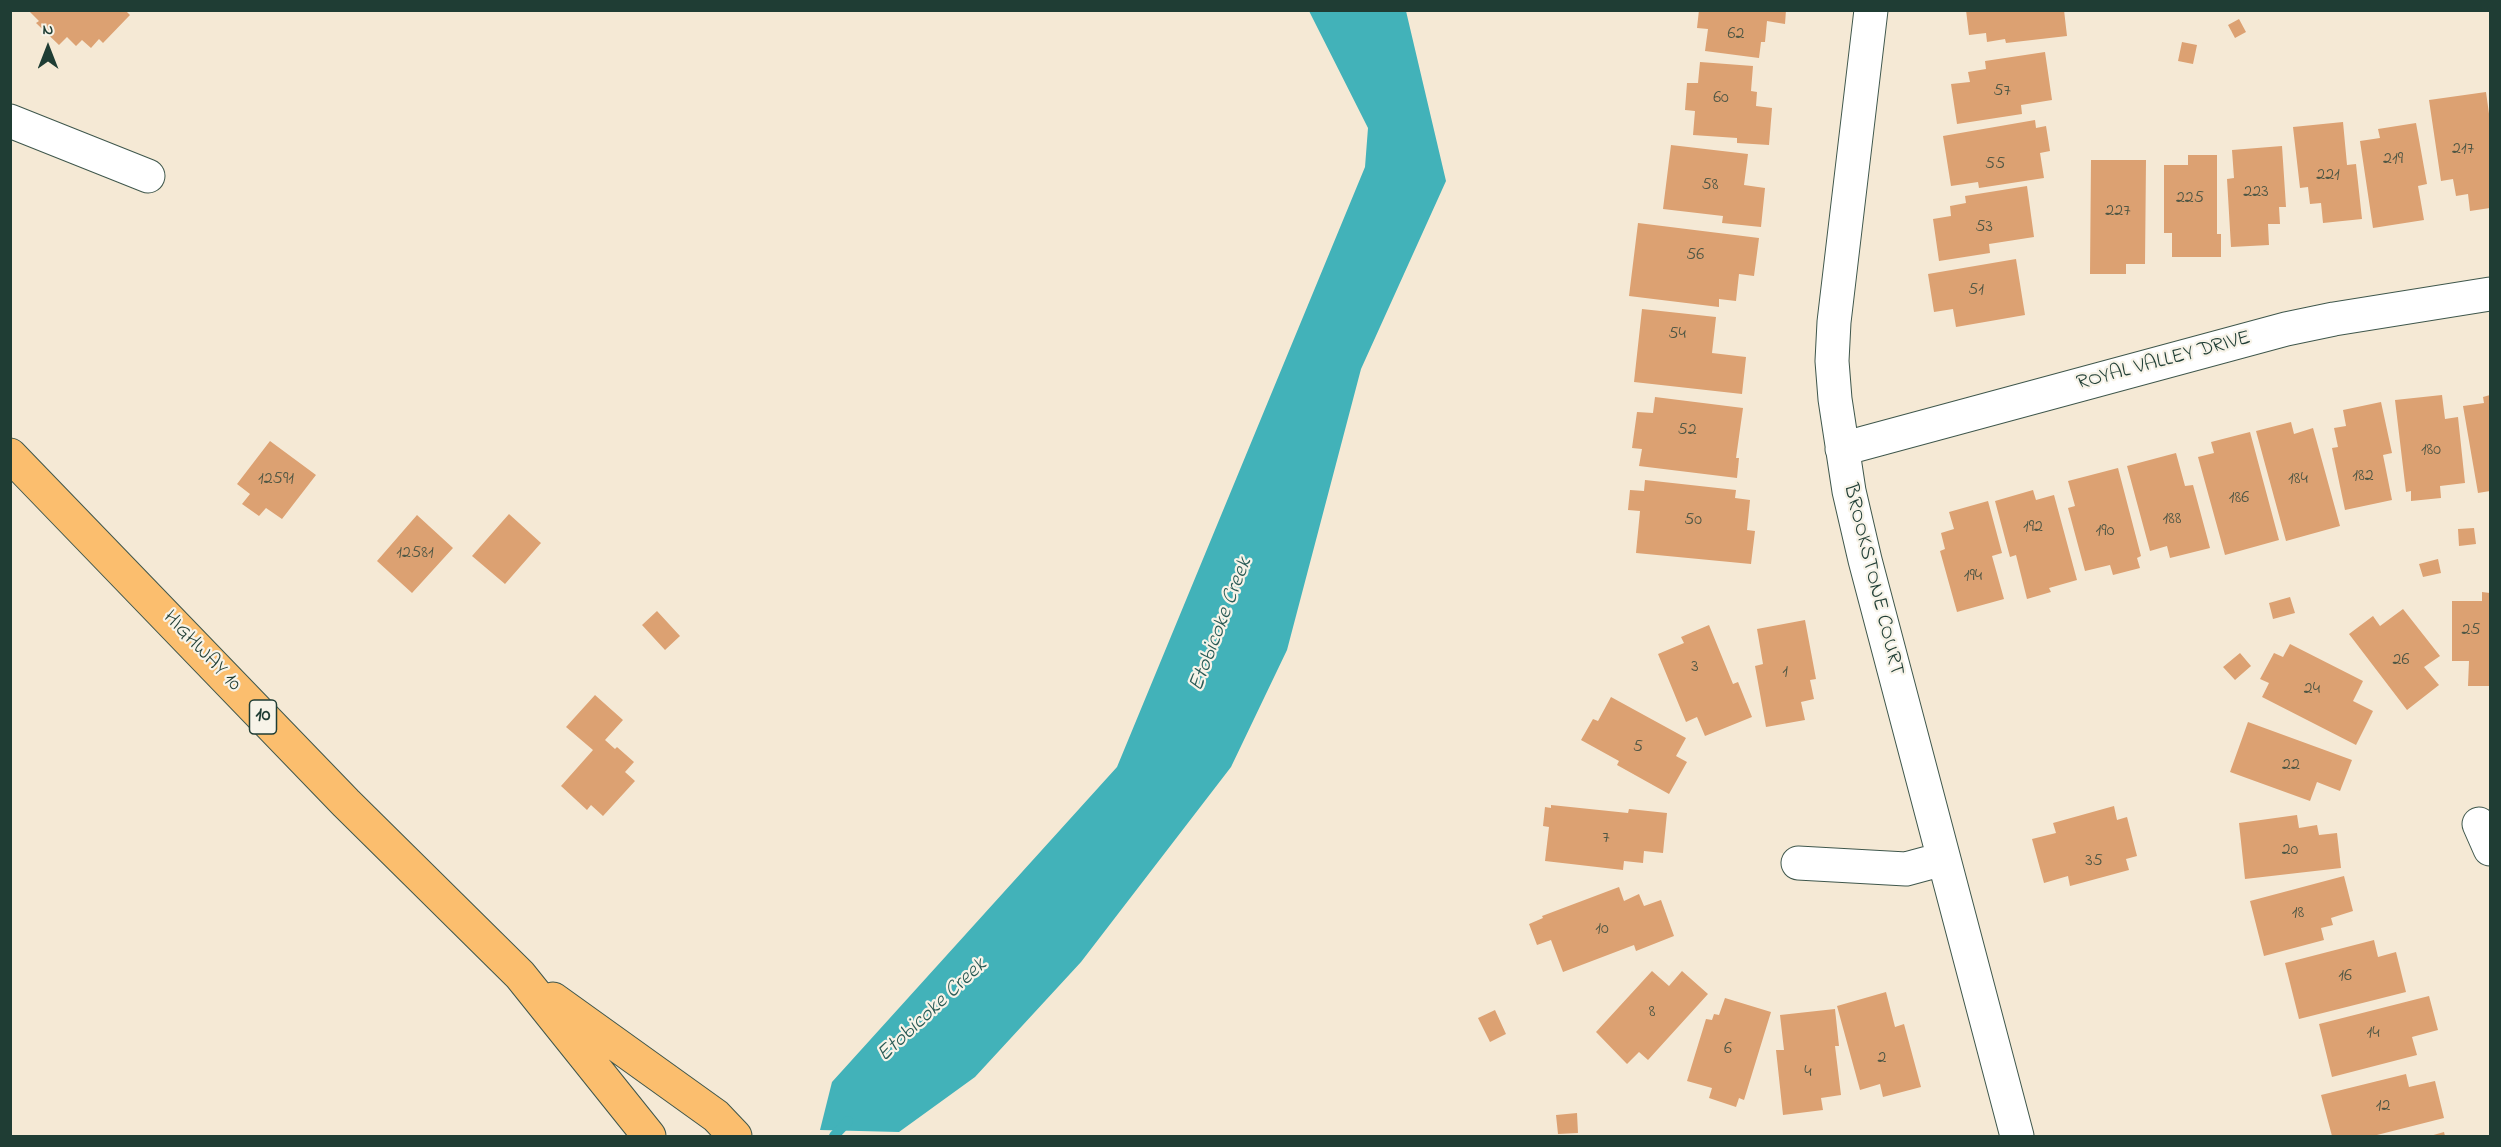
<!DOCTYPE html>
<html>
<head>
<meta charset="utf-8">
<style>
	body { margin:0 }
	#map { position:relative; width:2501px; height:1147px; overflow:hidden; background:#f5e9d5; font-family:"Indie Flower",sans-serif }
	canvas { display:block }
	.frame { position:absolute; inset:0; border:12px solid #1f3d34; pointer-events:none }
	.north { position:absolute; left:18px; top:18px; width:60px; height:60px; -webkit-text-stroke:4px #f7f3e8; paint-order:stroke; rotate:0deg; font-size:16px; font-weight:700; line-height:24px; text-align:center; color:#1f3d34 }
	.north::after { content:''; display:block; margin:auto; width:21px; height:27px; background:#1f3d34; clip-path:polygon(50% 0,100% 100%,50% 72%,0 100%) }
</style>
</head>
<body>
<div id="map">
<canvas width="2501" height="1147"></canvas>
<div class="frame"></div>
<div class="north">N</div>
</div>
<script>
const c = document.querySelector('canvas').getContext('2d');
c.lineJoin = 'round';
function fill(path, color) {
  c.fillStyle = color;
  c.fill(path, 'evenodd');
}
function shape(rows) {
  const path = new Path2D();
  for (const r of rows) {
    path.moveTo(r[0], r[1]);
    for (let i = 2; i < r.length; i += 2) path.lineTo(r[i], r[i + 1]);
  }
  return path;
}
function stroke(path, color, width, dash) {
  c.strokeStyle = color;
  c.lineWidth = width;
  c.lineCap = dash ? 'butt' : 'round';
  c.setLineDash(dash || []);
  c.stroke(path);
}
function label(font, color, halo, rows, align = 'center') {
  c.font = font + ' "Indie Flower",sans-serif';
  c.lineWidth = 4.5;
  c.setLineDash([]);
  c.textBaseline = 'middle';
  c.strokeStyle = halo;
  c.fillStyle = color;
  for (const [text, x, y, turn = 0] of rows) {
    c.save();
    c.translate(x, y);
    c.rotate((+turn || 0) * Math.PI / 180);
    c.textAlign = isNaN(turn) ? turn : align;
    if (halo) c.strokeText(text, 0, 0);
    c.fillText(text, 0, 0);
    c.restore();
  }
}
fill(shape([
	[1309,11,1406,11,1446,181,1361,369,1287,650,1231,767,1081,962,975,1077,899,1132,820,1130,832,1082,1117,767,1365,167,1368,128]
]), '#42b2b9');
stroke(shape([
	[834,1136,848,1121]
]), '#42b2b9', 10);
fill(shape([
	[28,10,125,10,130,15,103,43,99,39,91,48,82,40,76,46,67,37,59,45,36,23,39,21],
	[1699,10,1786,10,1785,24,1767,21,1765,42,1761,42,1759,58,1705,51,1708,29,1697,28],
	[1966,10,2064,10,2067,36,2006,43,2005,39,1987,42,1986,33,1969,35],
	[2239,19,2246,32,2235,38,2228,25],
	[2182,42,2197,45,2193,64,2178,61],
	[2045,52,2052,100,2021,105,2022,114,1957,124,1951,84,1970,82,1968,72,1986,69,1985,61],
	[1700,62,1753,66,1751,91,1757,92,1756,106,1772,108,1769,145,1737,143,1737,138,1693,135,1695,111,1685,110,1687,83,1698,83],
	[2486,92,2490,121,2490,208,2470,211,2468,194,2456,196,2453,179,2441,181,2429,100],
	[2035,120,2036,128,2046,126,2050,151,2040,153,2044,178,1979,188,1978,182,1951,186,1943,136],
	[2343,122,2347,165,2356,164,2362,219,2323,223,2321,203,2310,204,2308,187,2300,188,2293,127],
	[2416,123,2427,184,2418,186,2424,220,2373,228,2360,141,2380,138,2378,129],
	[1671,145,1748,154,1744,185,1765,188,1761,227,1722,223,1723,216,1663,209],
	[2282,146,2286,207,2279,207,2280,224,2268,224,2269,245,2231,247,2227,179,2234,178,2232,150],
	[2188,155,2217,155,2217,234,2221,234,2221,257,2172,257,2172,233,2164,233,2164,165,2188,165],
	[2091,160,2146,160,2145,264,2126,264,2126,274,2090,274],
	[2027,186,2034,237,1989,244,1990,253,1939,261,1933,219,1951,216,1950,206,1966,203,1965,196],
	[1638,223,1759,238,1754,276,1739,274,1736,301,1719,299,1719,307,1629,296],
	[2016,259,2025,315,1956,327,1953,309,1934,312,1928,274],
	[1642,309,1716,317,1712,353,1746,357,1742,394,1634,382],
	[2442,395,2445,419,2458,417,2465,483,2440,486,2441,498,2411,501,2411,491,2406,492,2395,400],
	[2490,395,2490,491,2478,493,2463,406,2484,403,2483,397],
	[1655,397,1743,408,1736,458,1739,458,1737,478,1639,466,1642,449,1632,448,1637,412,1653,413],
	[2381,402,2392,453,2383,455,2392,500,2345,510,2332,448,2338,447,2334,428,2346,426,2343,410],
	[2291,422,2294,434,2313,428,2340,526,2286,541,2256,431],
	[2250,432,2279,540,2225,555,2198,457,2214,453,2211,442],
	[270,441,316,475,282,519,266,508,259,516,242,504,250,494,237,484],
	[2176,453,2185,486,2193,485,2210,548,2170,558,2167,546,2150,551,2127,466],
	[2118,468,2141,556,2137,558,2140,568,2113,575,2110,565,2085,571,2068,508,2075,506,2068,481],
	[1645,480,1736,490,1735,498,1750,500,1747,530,1755,531,1751,564,1636,553,1640,511,1628,510,1630,490,1644,491],
	[2033,490,2036,500,2054,495,2077,580,2049,588,2051,592,2027,599,2016,555,2010,557,1995,501],
	[1988,501,2002,553,1992,556,2004,599,1957,612,1940,551,1945,549,1941,533,1954,529,1949,512],
	[509,514,541,543,505,584,472,556],
	[417,515,453,548,412,593,377,561],
	[2474,528,2476,544,2459,546,2458,529],
	[2438,559,2441,573,2423,577,2419,564],
	[2482,592,2490,593,2490,686,2468,686,2469,661,2452,661,2452,601,2482,601],
	[2290,597,2295,613,2273,619,2269,603],
	[2403,609,2440,656,2424,667,2439,685,2407,710,2349,634,2373,616,2380,626],
	[657,611,680,636,665,650,642,625],
	[1805,620,1816,679,1810,680,1814,699,1801,702,1805,720,1766,727,1755,666,1763,664,1757,629],
	[1709,625,1733,684,1738,682,1752,717,1705,736,1697,717,1686,722,1658,654,1684,643,1681,637],
	[2290,644,2363,681,2353,701,2373,711,2356,745,2262,697,2269,683,2260,679,2274,653,2283,657],
	[2240,653,2251,666,2235,680,2223,667],
	[595,695,623,720,605,740,615,749,617,747,634,762,625,772,635,781,603,816,591,805,587,810,561,786,593,750,566,727],
	[1611,697,1686,738,1676,756,1687,762,1669,794,1617,765,1619,761,1581,740,1593,719,1598,721],
	[2248,722,2352,760,2340,791,2317,782,2310,801,2230,772],
	[1551,805,1628,813,1629,809,1667,813,1663,853,1644,851,1643,863,1624,861,1623,870,1545,861,1549,827,1543,826,1545,807,1551,808],
	[2114,806,2117,820,2127,817,2137,856,2126,859,2129,870,2070,886,2068,876,2044,883,2032,839,2056,833,2053,823],
	[2297,815,2299,828,2317,825,2319,835,2337,833,2341,868,2245,879,2239,823],
	[2344,876,2353,911,2331,918,2333,925,2321,928,2324,940,2264,956,2250,901],
	[1619,887,1624,901,1639,894,1644,906,1661,900,1674,936,1636,951,1634,945,1563,972,1551,940,1537,945,1529,924,1543,918,1542,916],
	[2374,940,2378,957,2396,952,2406,992,2299,1019,2285,963],
	[1652,971,1669,986,1682,971,1708,994,1648,1060,1639,1052,1627,1064,1596,1032],
	[1886,992,1895,1027,1904,1024,1921,1087,1883,1097,1880,1084,1860,1090,1837,1006],
	[2429,996,2438,1030,2412,1037,2417,1055,2332,1077,2319,1024],
	[1725,998,1771,1012,1744,1100,1739,1098,1736,1107,1709,1098,1712,1088,1687,1081,1706,1019,1712,1020,1714,1014,1719,1015],
	[1835,1009,1839,1046,1835,1046,1841,1095,1821,1098,1823,1110,1783,1115,1776,1050,1784,1050,1780,1015],
	[1495,1010,1506,1034,1490,1042,1478,1018],
	[2406,1074,2409,1087,2435,1081,2444,1118,2373,1136,2332,1136,2321,1095],
	[1577,1113,1578,1133,1558,1134,1556,1115],
	[2444,1132,2445,1136,2430,1136]
]), '#dca172');
const minor = shape([
	[1871,10,1834,322,1832,361,1835,399,1849,491,1865,560,2017,1136],
	[10,121,148,176],
	[1842,449,2286,329,2334,319,2490,294],
	[2479,824,2490,849],
	[1798,863,1906,869,1943,859]
]);
const highway = shape([
	[10,455,346,803,520,975,649,1136],
	[553,999,716,1116,735,1136]
]);
stroke(minor, '#3f574c', 35);
stroke(highway, '#3f574c', 35);
stroke(minor, '#fff', 33);
stroke(highway, '#fbbe6e', 33);
label('18px', '#4e5644', null, [
	["62",1736,35],
	["57",2002,92],
	["60",1721,99],
	["217",2463,150],
	["219",2393,160],
	["55",1995,165],
	["221",2328,176],
	["58",1710,186],
	["223",2256,193],
	["225",2190,199],
	["227",2118,212],
	["53",1984,228],
	["56",1695,256],
	["51",1976,291],
	["54",1677,335],
	["52",1687,431],
	["180",2431,451],
	["182",2363,477],
	["12591",276,480],
	["184",2298,480],
	["186",2239,499],
	["188",2172,520],
	["50",1693,521],
	["192",2033,528],
	["190",2105,532],
	["12581",415,554],
	["194",1973,577],
	["25",2471,631],
	["26",2401,661],
	["3",1695,668],
	["1",1785,673],
	["24",2312,690],
	["5",1638,748],
	["22",2291,766],
	["7",1606,839],
	["20",2290,851],
	["35",2094,862],
	["18",2298,914],
	["10",1602,930],
	["16",2345,977],
	["8",1652,1013],
	["14",2373,1034],
	["6",1728,1050],
	["2",1882,1059],
	["4",1808,1073],
	["12",2383,1107]
]);
for (const [x, y, w] of [
	[263,717,27]
]) {
  const box = new Path2D();
  box.roundRect(x - w / 2, y - 17, w, 34, 4.5);
  c.fillStyle = '#f7f3e8';
  c.fill(box);
  stroke(box, '#1f3d34', 1.5);
}
label('bold 20px', '#1f3d34', null, [
	["10",263,717]
]);
label('21px', '#1f3d34', '#f7f3e8', [
	["ROYAL VALLEY DRIVE",2164,362,-15],
	["BROOKSTONE COURT",1872,580,76],
	["HIGHWAY 10",201,652,46]
]);
label('italic 22px', '#285a55', '#f7f3e8', [
	["Etobicoke Creek",1222,625,-69],
	["Etobicoke Creek",933,1011,-43]
]);
</script>
</body>
</html>
